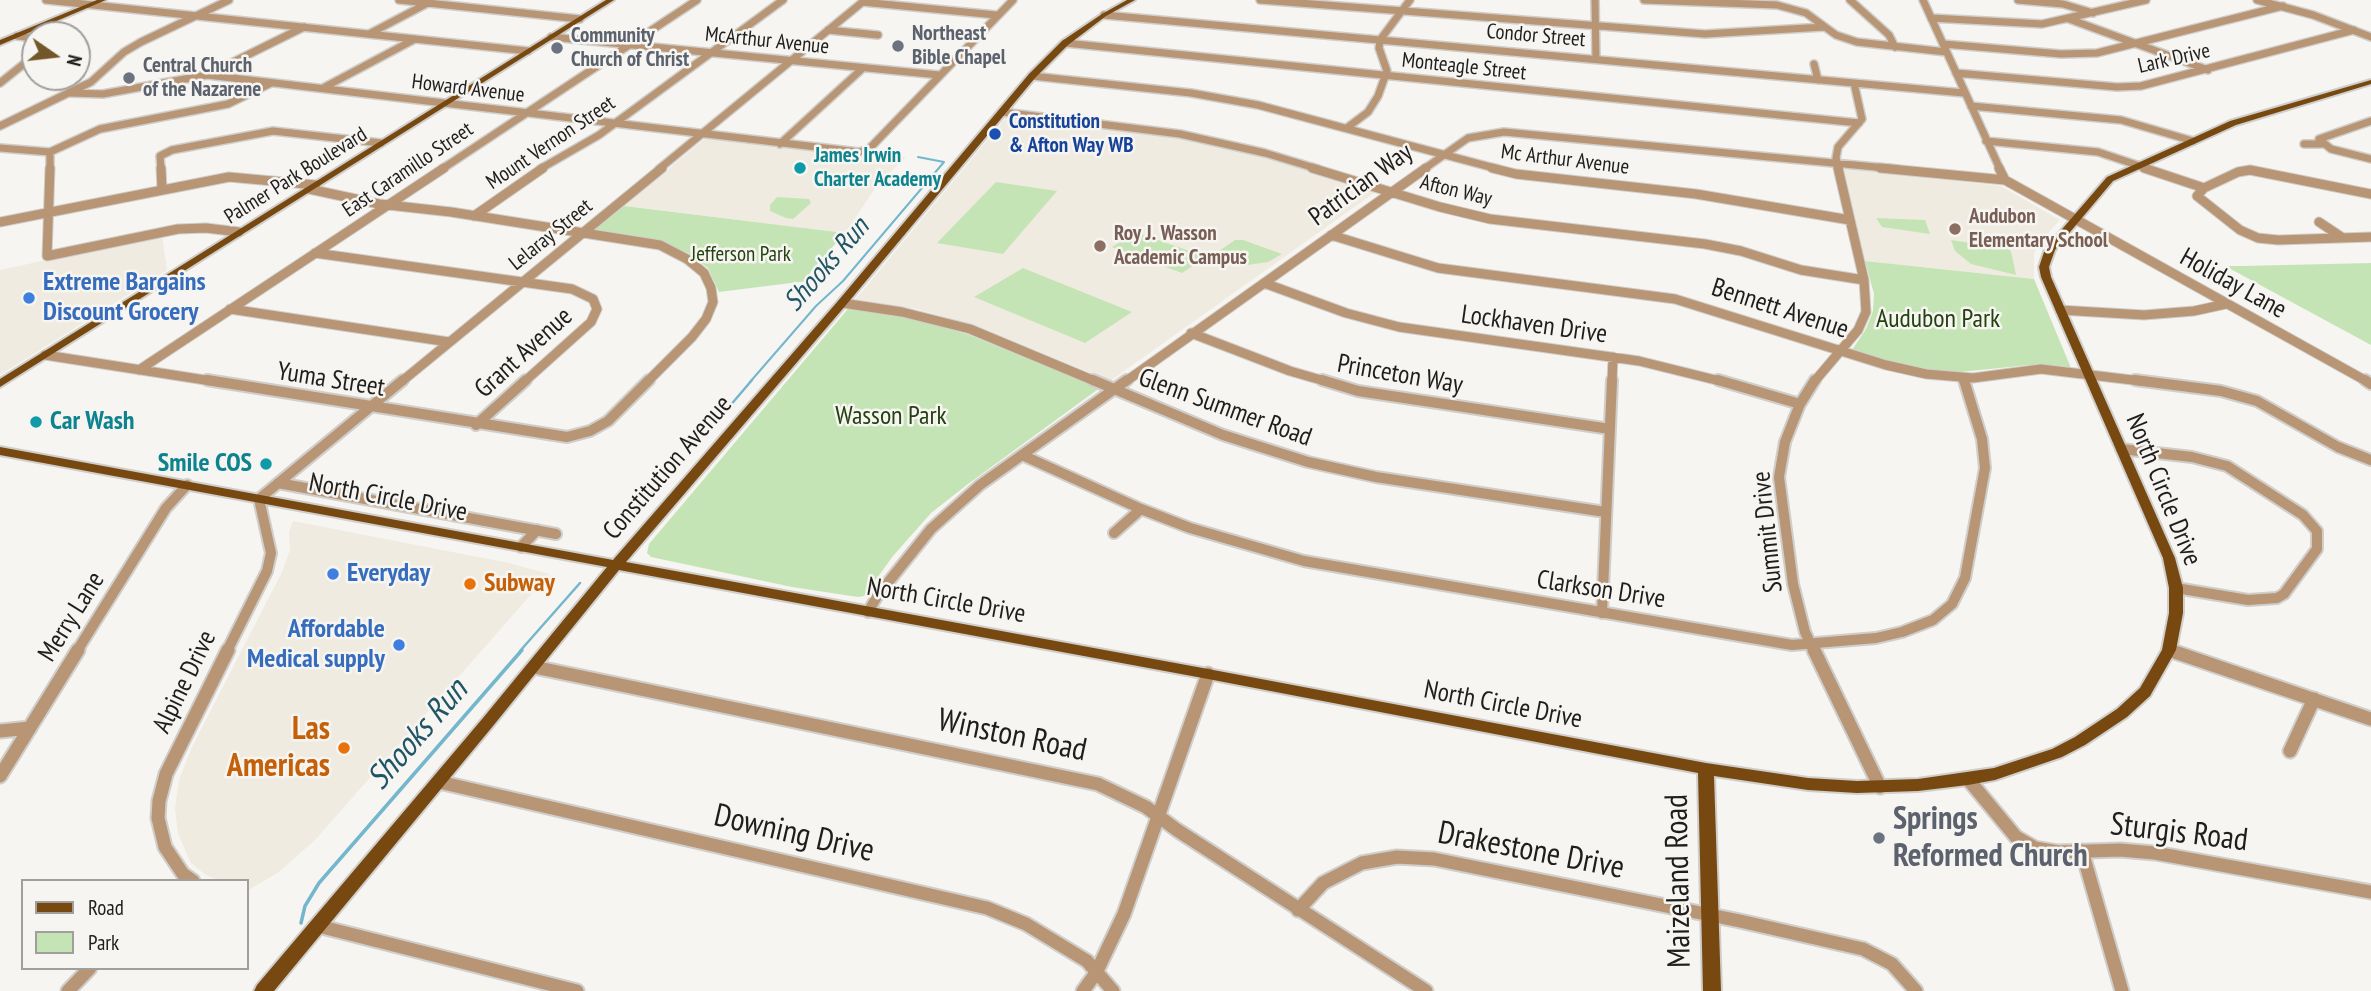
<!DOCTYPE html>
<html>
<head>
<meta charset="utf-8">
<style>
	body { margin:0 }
	#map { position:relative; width:2371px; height:991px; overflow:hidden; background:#f6f5f1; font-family:"PT Sans Narrow",sans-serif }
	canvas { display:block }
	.legend { position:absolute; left:21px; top:879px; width:228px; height:91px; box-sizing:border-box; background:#f6f5f1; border:2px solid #a09f9c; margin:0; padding:9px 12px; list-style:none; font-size:21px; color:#1f1e1d }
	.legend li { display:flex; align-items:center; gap:14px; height:35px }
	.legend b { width:35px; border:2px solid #a09f9c }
	.north { position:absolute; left:21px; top:21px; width:70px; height:70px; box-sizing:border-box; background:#f6f5f1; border:2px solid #a09f9c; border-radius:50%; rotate:104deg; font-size:19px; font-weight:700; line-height:28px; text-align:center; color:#1f1e1d }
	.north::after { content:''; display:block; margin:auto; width:24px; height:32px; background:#725729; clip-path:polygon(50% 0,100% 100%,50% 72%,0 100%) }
</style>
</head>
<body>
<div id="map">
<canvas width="2371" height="991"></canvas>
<ul class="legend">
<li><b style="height:9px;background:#774911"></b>Road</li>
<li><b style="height:19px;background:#c5e4b5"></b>Park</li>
</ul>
<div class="north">N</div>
</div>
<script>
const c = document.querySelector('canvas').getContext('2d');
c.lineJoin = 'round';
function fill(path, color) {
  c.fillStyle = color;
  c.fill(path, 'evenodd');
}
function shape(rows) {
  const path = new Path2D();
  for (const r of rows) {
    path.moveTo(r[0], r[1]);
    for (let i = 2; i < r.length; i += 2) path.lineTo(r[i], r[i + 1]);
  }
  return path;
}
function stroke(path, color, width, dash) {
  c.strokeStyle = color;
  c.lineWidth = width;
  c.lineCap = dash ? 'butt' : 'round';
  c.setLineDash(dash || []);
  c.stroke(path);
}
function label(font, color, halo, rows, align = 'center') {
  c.font = font + ' "PT Sans Narrow",sans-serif';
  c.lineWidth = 5;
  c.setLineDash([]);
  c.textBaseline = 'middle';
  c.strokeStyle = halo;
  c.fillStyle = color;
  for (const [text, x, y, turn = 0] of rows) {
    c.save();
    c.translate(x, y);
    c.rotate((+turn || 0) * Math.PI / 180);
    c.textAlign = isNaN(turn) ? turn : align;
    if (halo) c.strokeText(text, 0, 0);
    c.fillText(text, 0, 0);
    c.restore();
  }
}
fill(shape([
	[1008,115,1180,137,1262,155,1377,191,1110,381,979,327,917,309,855,300],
	[706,138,870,153,906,157,878,184,845,233,624,206],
	[1848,169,2001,186,2060,220,2040,242,2034,254,2034,279,1865,261,1843,171],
	[162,235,167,270,0,375,0,270],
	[293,521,509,563,549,574,316,839,279,872,247,891,247,881,220,881,206,875,191,863,178,834,175,808,179,780,192,747,282,572,290,550,289,532]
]), '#f0ebe0');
fill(shape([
	[996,182,1057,191,1003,254,937,243],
	[777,197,809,199,811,203,793,219,786,218,770,211,770,205],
	[624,206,845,233,811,271,807,281,719,292,708,268,688,253,648,238,593,231],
	[1876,218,1925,220,1930,234,1882,227],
	[1136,232,1206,257,1182,273,1112,247],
	[1235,240,1243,240,1282,254,1268,262,1247,265,1234,265,1210,257],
	[1951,240,2007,248,2011,251,2016,275,1971,264,1955,251],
	[1865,261,2034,279,2071,368,2029,365,1950,373,1907,367,1852,350,1866,329,1873,311,1874,294],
	[2371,263,2371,345,2225,266,2242,266],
	[1023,268,1132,312,1085,343,974,297],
	[848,309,911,318,970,335,1097,387,1097,390,968,484,931,513,893,556,864,596,858,597,792,587,651,557,647,553,649,544]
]), '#c5e4b5');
stroke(shape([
	[750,382,816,306,843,281,944,162,918,157]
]), '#74b6cd', 2);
stroke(shape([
	[723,414,752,380],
	[520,651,580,583]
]), '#74b6cd', 2.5);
stroke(shape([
	[301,923,305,906,319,883,522,650]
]), '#74b6cd', 3.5);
const minorFar3 = shape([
	[46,0,528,51],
	[399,0,580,19],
	[1260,0,1705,34,1824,27],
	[1595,0,1596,59],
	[1644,0,1777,5,1806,13,1836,35,1857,42,1946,52],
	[1850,0,1889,35,1895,47],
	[1923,0,2000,169],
	[2018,0,2063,4,2093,13],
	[2257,0,2313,15,2371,37],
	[862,2,996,15],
	[1104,15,1964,93],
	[1931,18,2042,24,2146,0],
	[2069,19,2208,70],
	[828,30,878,35],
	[369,34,426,4],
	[17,36,35,38],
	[551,37,939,75],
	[1065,43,1859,123],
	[1943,44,2061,54,2097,53,2283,6],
	[1814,64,1818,80],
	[1956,73,2117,87,2141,86,2354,30],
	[207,75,304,27],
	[1032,76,1191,93,1258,105,1498,169],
	[0,83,35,55],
	[323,88,415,39],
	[70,93,103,94,207,75,859,152,869,149,1013,0],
	[1971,106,2121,120,2193,141],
	[1002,112,1180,134,1265,153,1318,169],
	[2371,121,2319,139,2331,149,2371,159],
	[0,126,91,82,124,52,141,42,229,0],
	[1348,127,1368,112,1378,96,1387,71,1379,48,1380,40,1410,0],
	[1986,141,2098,152,2149,169],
	[780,144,863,68],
	[2304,144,2322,144],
	[0,148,50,152,50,169],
	[50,152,100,129,228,104,271,83],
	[161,169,160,156,172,150,273,131,381,143],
	[442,169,697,0],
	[540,169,599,135,783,0],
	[659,169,865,0],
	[1424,169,1468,138,1504,132,1897,169],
	[1839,169,1836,158,1838,147,1862,119,1854,83]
]);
const minorFar2 = shape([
	[50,168,47,256,178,229,206,228,239,232],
	[161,168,162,190],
	[1312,168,1440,207,1490,219,1705,244,1741,251,1801,270,1864,280],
	[1492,168,1516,174,1696,194,1850,220],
	[1880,168,2005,180],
	[1999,168,2005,180,2368,382],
	[2144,168,2204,188],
	[309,189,379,204,451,212,660,245,687,259,704,273,711,288,713,302,706,319,692,337,647,382],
	[2371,194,2250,170,2238,172,2204,188,2197,196,2240,230,2258,238,2278,240,2371,237],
	[474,216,543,168],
	[0,222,229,177,316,185],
	[2319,222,2343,238],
	[1331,235,1438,268,1675,299,1886,365,1926,374,1973,378,2041,369,2149,382],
	[315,253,572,289,593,299,597,309,591,322,524,382],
	[1264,283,1346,313,1399,327,1639,361,1724,382],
	[842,303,902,312,970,329,1097,382],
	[230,309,449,342],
	[2060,310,2144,315,2194,311,2226,304],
	[1191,333,1290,371,1328,382],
	[45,355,218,382],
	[139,370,444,168],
	[1963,378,1964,382],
	[401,382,662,168],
	[1125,382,1426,168],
	[1612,382,1613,357],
	[1814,382,1858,330,1866,312,1864,280,1838,168]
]);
const minorFar1 = shape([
	[207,380,567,437,590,431,608,421,649,380],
	[1093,380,1223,435,1308,462,1376,477,1605,512],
	[1322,380,1358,391,1610,429],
	[1718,380,1800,404],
	[2135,380,2221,391,2257,401,2338,447,2371,460],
	[2365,380,2371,384],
	[476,425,526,380],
	[2121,449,2192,457,2227,466,2303,515,2317,531,2317,549,2284,594,2277,598,2248,600,2176,588],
	[1022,455,1141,509,1190,528,1304,561,1792,645,1876,638,1902,632,1933,620,1952,604,1965,578,1985,468,1982,439,1964,380],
	[278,483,556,534],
	[1114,533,1141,509],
	[521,547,537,530],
	[868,612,878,595,931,529,980,485,1127,380],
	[1602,613,1612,380],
	[2169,650,2173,651],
	[77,651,166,508,187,485],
	[227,651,267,571,271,553,259,499,403,380],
	[1814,651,1805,632,1793,584,1779,477,1785,442,1800,404,1815,380]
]);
const minor = shape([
	[1814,650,1880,787],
	[2169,650,2371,719],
	[534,667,1098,784,1146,807,1177,830,1426,991],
	[0,731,30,728],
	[2290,751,2314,699],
	[0,776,78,650],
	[1968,779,2016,837,2035,848,2058,852,2120,850,2155,853,2371,892],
	[439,782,987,908,1026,924,1087,961,1113,991],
	[2082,851,2122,991],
	[193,881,183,874,165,847,158,818,159,801,166,774,228,650],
	[1298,910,1323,883,1362,863,1397,857,1434,859,1740,921,1863,949,1892,964,1916,991],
	[318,926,577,991],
	[68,991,90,968],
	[1083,991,1096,973,1124,914,1208,674]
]);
const major = shape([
	[97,0,106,0,0,45,0,40,97,0],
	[606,0,614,0,0,387,0,379,606,0],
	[1127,0,1135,0,1106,16,1068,45,1035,78,846,305,626,562,1208,669,1706,763,1808,778,1857,781,1918,779,1994,768,2052,749,2075,737,2117,709,2140,688,2162,650,2169,613,2169,588,2163,558,2041,277,2039,267,2045,249,2107,177,2230,121,2371,80,2371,84,2236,125,2113,181,2055,250,2049,267,2051,277,2175,558,2183,588,2183,613,2176,650,2150,696,2127,717,2085,745,2062,757,1995,780,1968,785,1918,791,1857,793,1808,790,1714,776,1721,991,1703,991,1698,773,1208,679,619,570,493,726,274,991,254,991,257,985,483,718,607,567,0,455,0,447,613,560,838,301,1029,74,1062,41,1102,14,1127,0]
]);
stroke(minorFar3, '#cfcecb', 10);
stroke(minorFar2, '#cfcecb', 11);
stroke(minorFar1, '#cfcecb', 14);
stroke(minor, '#cfcecb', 17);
stroke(major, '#cfcecb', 4);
stroke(minorFar3, '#b79575', 7);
stroke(minorFar2, '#b79575', 9);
stroke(minorFar1, '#b79575', 10);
stroke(minor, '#b79575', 13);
fill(major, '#774911');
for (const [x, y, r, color] of [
	[898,46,7,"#6b7280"],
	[557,48,7,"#6b7280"],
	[129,78,7,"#6b7280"],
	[995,134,7,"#1a4fb4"],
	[800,168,7,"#0f9aa8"],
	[1955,229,7,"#8d6e63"],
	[1100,246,7,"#8d6e63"],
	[29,298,7,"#3f7fe0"],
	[36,422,7,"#0f9aa8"],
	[266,464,7,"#0f9aa8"],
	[333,574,7,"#3f7fe0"],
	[470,584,7,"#e8710a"],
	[399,645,7,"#3f7fe0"],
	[344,748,7,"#e8710a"],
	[1879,838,7,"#6b7280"]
]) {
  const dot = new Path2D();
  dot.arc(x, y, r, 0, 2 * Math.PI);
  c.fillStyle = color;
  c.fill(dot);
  stroke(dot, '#f6f5f1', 2.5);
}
label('bold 21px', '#5b616d', '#f6f5f1', [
	["Northeast",912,34],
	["Bible Chapel",912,58],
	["Community",571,36],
	["Church of Christ",571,60],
	["Central Church",143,66],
	["of the Nazarene",143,90]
], 'left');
label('21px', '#1f1e1d', '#f6f5f1', [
	["Condor Street",1536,36,5],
	["McArthur Avenue",767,41,6],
	["Lark Drive",2174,59,-13],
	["Monteagle Street",1464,67,6],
	["Howard Avenue",468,89,7],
	["Mount Vernon Street",551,143,-34],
	["Mc Arthur Avenue",1565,160,7],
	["East Caramillo Street",408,170,-34],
	["Palmer Park Boulevard",296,176,-32],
	["Afton Way",1456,191,14],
	["Lelaray Street",551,235,-39]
]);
label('bold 21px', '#164399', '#f6f5f1', [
	["Constitution",1009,122],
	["& Afton Way WB",1009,146]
], 'left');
label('bold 21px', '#0d838f', '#f6f5f1', [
	["James Irwin",814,156],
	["Charter Academy",814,180]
], 'left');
label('bold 21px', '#785e54', '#f6f5f1', [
	["Audubon",1969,217],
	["Elementary School",1969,241],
	["Roy J. Wasson",1114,234],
	["Academic Campus",1114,258]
], 'left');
label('21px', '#244210', '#f6f5f1', [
	["Jefferson Park",741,255]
]);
label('26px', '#1f1e1d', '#f6f5f1', [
	["Patrician Way",1361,185,-36],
	["Holiday Lane",2233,284,29],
	["Bennett Avenue",1780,309,18],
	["Lockhaven Drive",1534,325,8],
	["Grant Avenue",524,353,-42],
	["Princeton Way",1400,375,10],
	["Yuma Street",331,380,9],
	["Glenn Summer Road",1225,408,20],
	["Constitution Avenue",668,468,-49],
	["North Circle Drive",2163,490,68],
	["North Circle Drive",388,498,11],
	["Summit Drive",1768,532,-96],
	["Clarkson Drive",1601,590,9],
	["North Circle Drive",946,601,10],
	["Merry Lane",72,617,-58],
	["Alpine Drive",185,682,-64],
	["North Circle Drive",1503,705,11]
]);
label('bold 26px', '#366cbe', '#f6f5f1', [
	["Extreme Bargains",43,283],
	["Discount Grocery",43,313],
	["Everyday",347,574],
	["Affordable",385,630,"right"],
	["Medical supply",385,660,"right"]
], 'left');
label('26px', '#244210', '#f6f5f1', [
	["Audubon Park",1938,320],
	["Wasson Park",891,417]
]);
label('bold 26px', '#0d838f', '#f6f5f1', [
	["Car Wash",50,422],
	["Smile COS",252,464,"right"]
], 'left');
label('bold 26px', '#c56008', '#f6f5f1', [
	["Subway",484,584]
], 'left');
label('italic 28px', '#1f5566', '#f6f5f1', [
	["Shooks Run",827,265,-49]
]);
label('bold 32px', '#c56008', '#f6f5f1', [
	["Las",330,730],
	["Americas",330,767]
], 'right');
label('32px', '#1f1e1d', '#f6f5f1', [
	["Winston Road",1012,736,12],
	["Sturgis Road",2179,833,7],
	["Downing Drive",794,834,13],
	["Drakestone Drive",1531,851,11],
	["Maizeland Road",1679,881,-91]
]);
label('bold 32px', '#5b616d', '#f6f5f1', [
	["Springs",1893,820],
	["Reformed Church",1893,857]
], 'left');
label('italic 33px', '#1f5566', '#f6f5f1', [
	["Shooks Run",418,735,-49]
]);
</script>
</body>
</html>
